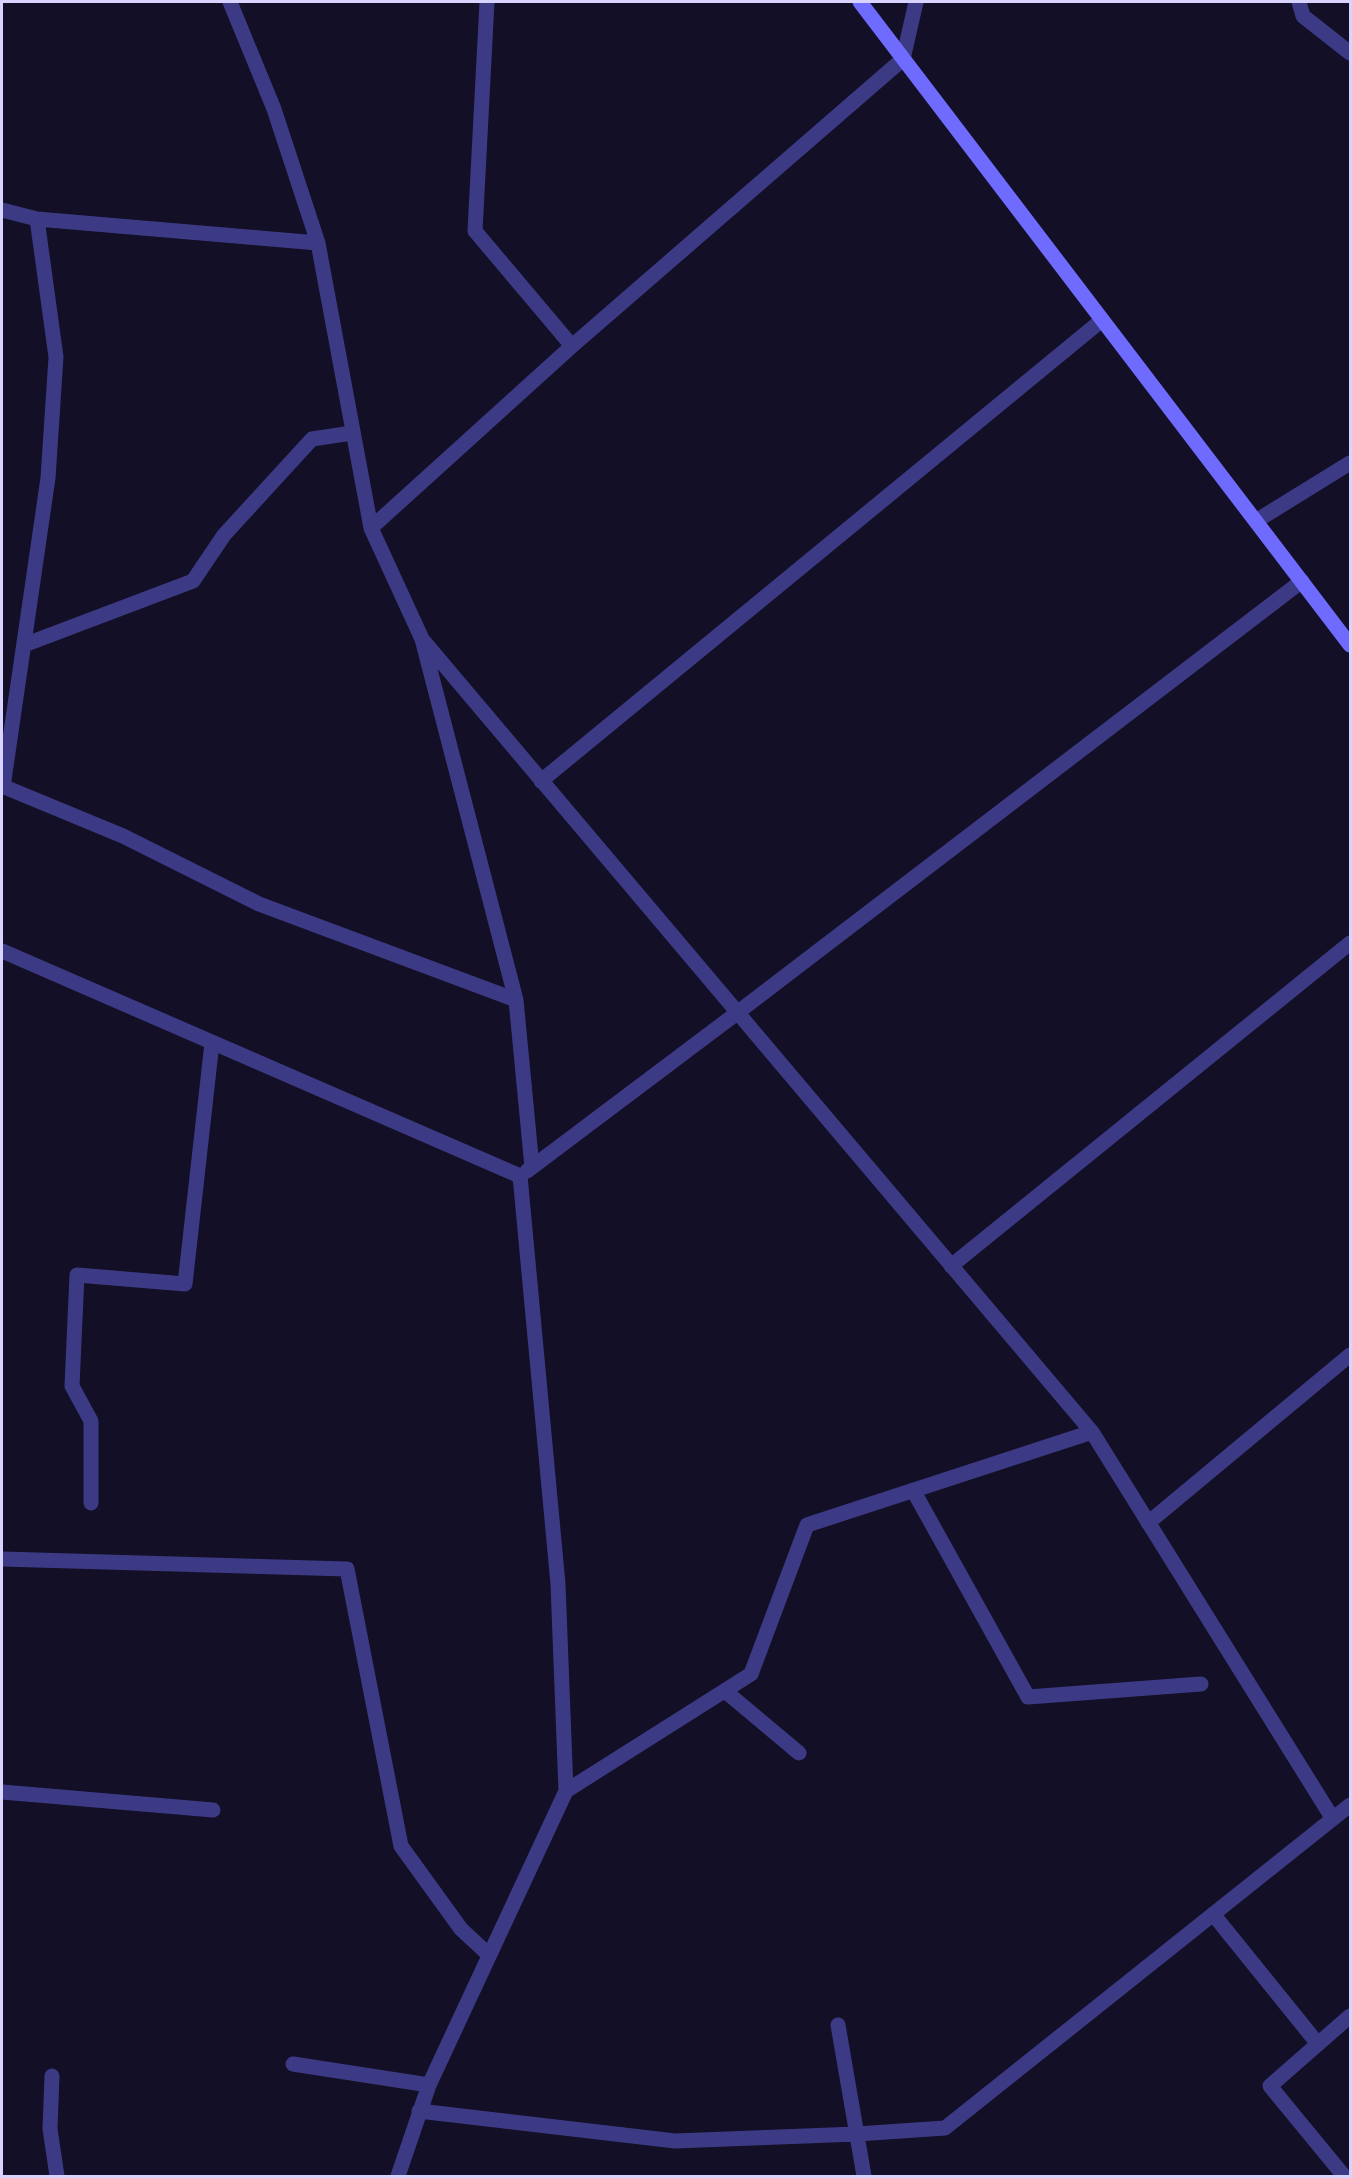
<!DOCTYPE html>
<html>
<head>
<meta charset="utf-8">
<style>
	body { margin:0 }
	#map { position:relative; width:1352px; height:2178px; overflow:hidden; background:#130f26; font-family:"IBM Plex Sans",sans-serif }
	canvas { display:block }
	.frame { position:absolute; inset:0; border:3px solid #d9d4ff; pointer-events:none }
</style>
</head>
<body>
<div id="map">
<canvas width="1352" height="2178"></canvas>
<div class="frame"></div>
</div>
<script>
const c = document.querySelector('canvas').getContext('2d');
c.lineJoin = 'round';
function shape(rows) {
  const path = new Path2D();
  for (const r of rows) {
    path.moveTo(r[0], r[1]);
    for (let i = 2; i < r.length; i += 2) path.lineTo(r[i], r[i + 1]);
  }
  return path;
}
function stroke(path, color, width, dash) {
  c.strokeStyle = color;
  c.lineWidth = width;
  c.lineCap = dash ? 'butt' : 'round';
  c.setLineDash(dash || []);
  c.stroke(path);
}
stroke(shape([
	[230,2,274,109,318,243,371,528,422,639,516,1000,532,1167],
	[487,2,475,231,572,346],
	[1299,2,1303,16,1350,53],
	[2,210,37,219,318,243],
	[1256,521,1350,463],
	[371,528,572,346,903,59,916,2],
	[422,639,1092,1432,1333,1819],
	[24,645,193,581,224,535,312,439,352,433],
	[541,781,1102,320],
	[2,786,123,836,259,904,516,1000],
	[3,787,48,478,56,357,37,219],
	[2,951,520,1176],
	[527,1171,737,1013,1302,581],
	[951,1266,1350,943],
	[913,1490,1028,1697,1201,1684],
	[91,1503,91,1421,72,1386,77,1275,185,1284,212,1043],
	[1148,1523,1350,1355],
	[2,1559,347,1569,401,1846,461,1929,489,1955],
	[725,1691,799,1753],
	[566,1791,751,1674,807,1525,1092,1432],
	[2,1792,213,1810],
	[1213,1914,1318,2044],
	[838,2025,864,2176],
	[293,2064,429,2085],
	[52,2076,50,2129,57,2176],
	[419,2111,675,2141,857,2134,945,2128,1350,1805],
	[398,2176,429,2085,566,1791,558,1584,520,1176],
	[1344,2176,1270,2086,1350,2016]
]), '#3d3a85', 15);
stroke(shape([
	[860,2,1350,645]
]), '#6f6bff', 15);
</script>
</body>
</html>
